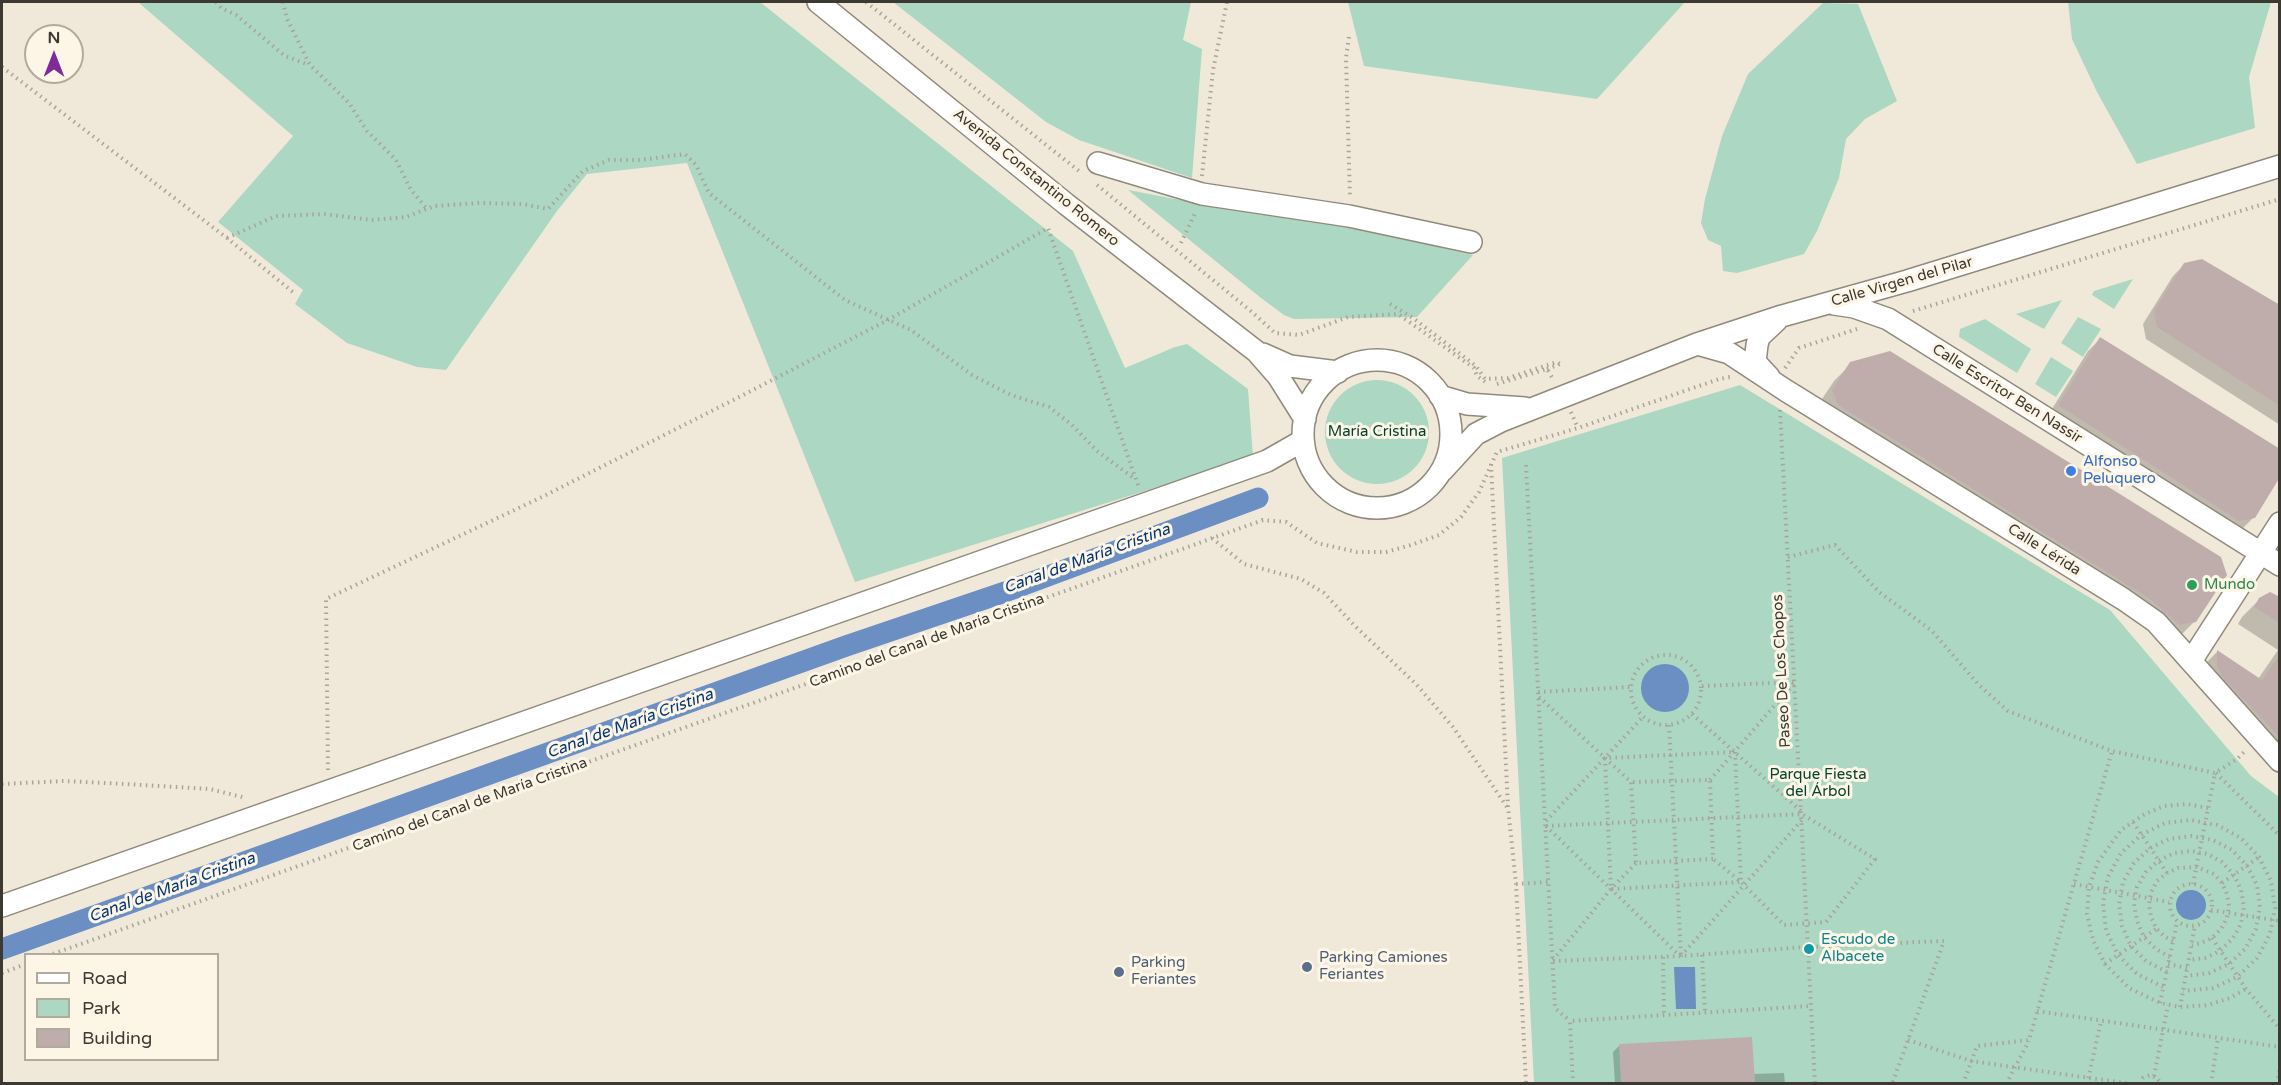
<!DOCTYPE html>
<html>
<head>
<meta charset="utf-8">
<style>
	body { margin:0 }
	#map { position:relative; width:2281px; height:1085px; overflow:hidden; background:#f0e9da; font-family:"Varela Round",sans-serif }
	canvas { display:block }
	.frame { position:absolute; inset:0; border:3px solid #3c3933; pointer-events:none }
	.legend { position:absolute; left:24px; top:953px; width:195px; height:108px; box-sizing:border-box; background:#fdf6e7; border:2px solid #b0aa9f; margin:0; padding:8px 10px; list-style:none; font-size:18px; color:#3c3933 }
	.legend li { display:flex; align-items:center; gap:12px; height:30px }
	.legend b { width:30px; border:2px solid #b0aa9f }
	.north { position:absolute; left:24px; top:24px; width:60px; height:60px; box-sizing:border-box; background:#fdf6e7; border:2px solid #b0aa9f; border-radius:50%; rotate:0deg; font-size:16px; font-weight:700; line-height:24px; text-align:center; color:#3c3933 }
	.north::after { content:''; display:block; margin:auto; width:21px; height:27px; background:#7f2a99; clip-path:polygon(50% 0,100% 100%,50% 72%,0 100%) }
</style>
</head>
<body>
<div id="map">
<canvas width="2281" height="1085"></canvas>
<div class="frame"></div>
<ul class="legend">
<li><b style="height:8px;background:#fff"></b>Road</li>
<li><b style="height:16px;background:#acd7c2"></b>Park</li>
<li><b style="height:16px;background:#bfadab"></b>Building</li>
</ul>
<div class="north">N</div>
</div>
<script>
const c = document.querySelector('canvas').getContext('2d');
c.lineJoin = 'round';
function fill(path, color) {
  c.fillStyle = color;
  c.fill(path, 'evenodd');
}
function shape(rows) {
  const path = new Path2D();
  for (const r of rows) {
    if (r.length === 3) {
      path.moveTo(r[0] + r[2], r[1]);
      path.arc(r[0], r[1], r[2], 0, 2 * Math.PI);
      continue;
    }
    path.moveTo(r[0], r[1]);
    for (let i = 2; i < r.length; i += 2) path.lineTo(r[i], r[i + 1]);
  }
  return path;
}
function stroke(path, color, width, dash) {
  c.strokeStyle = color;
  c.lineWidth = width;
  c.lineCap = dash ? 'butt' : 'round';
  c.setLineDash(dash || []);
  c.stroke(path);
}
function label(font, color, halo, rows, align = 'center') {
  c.font = font + ' "Varela Round",sans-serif';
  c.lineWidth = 6;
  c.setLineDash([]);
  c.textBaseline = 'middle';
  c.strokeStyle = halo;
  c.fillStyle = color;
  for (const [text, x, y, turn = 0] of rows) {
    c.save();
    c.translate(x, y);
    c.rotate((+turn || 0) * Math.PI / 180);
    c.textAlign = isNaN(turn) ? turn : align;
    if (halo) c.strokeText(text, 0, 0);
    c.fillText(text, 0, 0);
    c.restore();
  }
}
fill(shape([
	[138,2,760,2,1073,251,1125,368,1175,347,1187,344,1248,389,1253,457,855,582,687,163,587,174,557,211,446,370,417,367,347,343,295,304,303,290,218,222,293,136],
	[893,2,1191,2,1183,40,1202,49,1192,178,1079,140,1046,122],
	[1348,2,1685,2,1597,99,1364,66],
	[2068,2,2271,2,2249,77,2255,128,2137,164,2097,92,2072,39],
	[1823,3,1858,4,1897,101,1865,119,1846,139,1839,178,1817,231,1804,254,1737,273,1723,271,1721,246,1708,240,1701,223,1705,199,1722,136,1748,74],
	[1128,190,1228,209,1329,222,1473,255,1417,317,1294,319,1284,315,1261,298],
	[2133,279,2114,309,2092,295,2094,291],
	[2062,300,2044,329,2016,314],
	[2078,317,2101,329,2083,357,2061,343],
	[1985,319,2031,349,2017,373,1959,337,1960,329],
	[2051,357,2073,371,2056,397,2035,384],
	[1377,432,52],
	[1740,385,2110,610,2251,776,2279,797,2279,1083,1534,1083,1502,458]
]), '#acd7c2');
fill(shape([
	[1665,688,24],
	[2191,905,15],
	[1674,967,1695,967,1696,1009,1676,1009]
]), '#6b8fc2');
fill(shape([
	[2185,264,2280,307,2280,425,2146,339,2143,324,2173,276],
	[2100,339,2254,517,2241,530,2047,417,2088,351],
	[1851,364,2195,621,2177,639,2161,641,2133,615,1816,408,1834,381],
	[2260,599,2280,599,2280,771,2207,696,2200,684,2200,669,2217,652,2258,679,2278,650,2238,624,2242,617],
	[1619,1046,1753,1074,1784,1073,1785,1084,1615,1084,1613,1052]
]), '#0003');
stroke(shape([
	[2,949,846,646,1005,592,1258,498]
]), '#6b8fc2', 21);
fill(shape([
	[2202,259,2280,305,2280,406,2157,327,2154,311,2184,263],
	[2100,337,2280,449,2280,477,2255,518,2239,521,2058,405],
	[1890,351,2221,557,2227,575,2196,622,2179,625,2150,599,1838,405,1832,390,1850,362],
	[2270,592,2280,597,2280,623,2254,607,2259,598],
	[2217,650,2262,680,2280,654,2280,738,2224,679,2217,667],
	[1752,1037,1755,1083,1621,1083,1619,1044]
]), '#bfadab');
const minor = shape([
	[818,2,1066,204,1257,352,1278,376,1305,419],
	[1098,163,1202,194,1349,216,1471,242],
	[1834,304,1854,307,1888,319,2280,565],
	[1697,344,1729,353,1785,390,2123,599,2156,622,2280,761],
	[1263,354,1290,366,1338,372],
	[1377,434,74],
	[1769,377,1755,362,1757,345,1759,337,1777,320],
	[1440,396,1467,404,1525,408],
	[1442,471,1476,434,1501,421,1697,344,1782,316,1907,281,2280,166],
	[2191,661,2280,523],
	[2,906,1267,461,1302,441]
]);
stroke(minor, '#908a7c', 24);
stroke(shape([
	[216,2,221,8,236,15,285,56,309,65],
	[283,2,287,19,310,65,349,103,367,131,396,160,411,190,427,209],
	[866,2,1079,171],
	[1349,37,1346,58,1350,198],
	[2,67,227,238,294,293],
	[1202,176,1213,70,1227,2],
	[1097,185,1252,312,1275,333,1299,335,1348,317,1398,314,1474,368,1477,376,1487,383],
	[227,238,276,216,323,214,372,220,406,217,434,206,479,203,523,204,548,209,583,171,609,160,640,160,685,154,696,165,709,193,845,300,911,330,972,375,1011,395,1049,407,1072,425,1097,451,1135,479],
	[1181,243,1196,211],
	[1390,304,1413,318,1476,366,1485,379,1508,378,1557,362,1560,364],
	[1913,311,2280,199],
	[1785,368,1799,348,1857,329],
	[1547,369,1560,364],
	[1497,384,1547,369,1553,379],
	[1780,410,1815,1084],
	[1571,412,1578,428],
	[1491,464,1508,807,1516,884,1526,1084],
	[1526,465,1555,1008,1570,1021],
	[1212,538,1244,564,1301,579,1324,593,1356,627,1416,684,1453,727,1507,807],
	[1788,557,1835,545,1879,592,1931,630,1979,685,2008,711,2112,751,2215,773,2237,759,2246,750],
	[1666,690,35],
	[1702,686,1794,682],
	[1538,692,1630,687],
	[1539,697,1631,782,1636,863,1713,859,1710,780,1631,782],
	[1692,714,1801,811],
	[1669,725,1681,956],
	[1735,752,1741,882,1611,889,1605,758,1735,752],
	[328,770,326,599,542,497,747,393,888,320,1048,228,1139,488],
	[2216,773,2280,836],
	[1710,780,1794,683],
	[2,784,64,781,125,784,210,789,246,798],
	[2208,808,2187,804,2164,806,2145,814,2121,830,2098,862,2089,887,2087,914,2093,940,2105,964,2129,988,2160,1003,2180,1007,2208,1005,2230,998,2246,989],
	[1546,821,1643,717],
	[2133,822,2167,873],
	[1546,826,1802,814,1875,859,1826,922,1784,925,1741,882,1713,859],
	[1546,826,1680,956],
	[2222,883,2259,857],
	[2191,905,21],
	[1516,884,1549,882],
	[2074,884,2169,902],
	[2193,884,2215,773],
	[2211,910,2280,921],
	[2212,938,2246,989,2280,1029],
	[2173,941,2165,937,2156,928,2151,917,2149,905,2151,892,2157,881,2167,873,2178,868,2197,867,2214,874,2222,883,2227,894,2229,906,2227,918,2221,929,2212,938,2201,943,2192,945],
	[53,954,1263,520,1286,522,1317,543,1357,552,1386,552,1411,545,1439,535,1461,517,1479,492,1497,452,1578,428,1719,379,1730,377],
	[1702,955,1705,1012],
	[1681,956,1802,820],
	[1663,957,1664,1014],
	[2170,957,2156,949,2144,937,2137,921,2134,904,2137,887,2146,872,2158,861,2174,853,2191,851,2208,854,2222,862,2234,875,2241,890,2244,907,2241,924,2233,938,2220,951,2205,958,2189,960],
	[1553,960,1611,889,1636,863],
	[1553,961,1681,956,1806,947,1944,941,1892,1084],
	[2105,964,2156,929],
	[2168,964,2187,968],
	[2167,972,2146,961,2131,946,2122,926,2119,904,2123,882,2134,863,2150,848,2169,839,2191,836,2213,840,2232,850,2247,866,2257,885,2260,907,2256,929,2245,949,2229,964,2209,973,2186,976],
	[2,973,26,964],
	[2163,987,2137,974,2118,955,2106,930,2103,903,2108,877,2121,853,2141,835,2165,823,2191,820,2205,823,2217,825,2241,838,2259,857,2271,881,2275,908,2270,934,2257,958,2237,977,2213,988,2183,991],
	[2160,1003,2177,922],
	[2180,1007,2195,925],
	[2037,1011,2280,1047],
	[1908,1040,1971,1061,2132,1084],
	[2154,1076,2168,1005],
	[1573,1084,1570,1021,1810,1006],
	[1963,1084,1977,1046,2029,1040,2112,751],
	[2006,1084,2029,1041],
	[2087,1084,2101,1021],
	[2140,1084,2143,1078,2150,1075,2157,1078,2161,1084],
	[2211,1084,2218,1038],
	[2277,1084,2280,1068]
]), '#a9a498', 4, [1.5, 4.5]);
stroke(minor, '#fff', 21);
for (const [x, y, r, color] of [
	[2071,471,6,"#3f7fe0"],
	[2192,585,6,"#2e9e5b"],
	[1809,949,6,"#0f9aa8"],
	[1307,967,6,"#5c6f8a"],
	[1119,972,6,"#5c6f8a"]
]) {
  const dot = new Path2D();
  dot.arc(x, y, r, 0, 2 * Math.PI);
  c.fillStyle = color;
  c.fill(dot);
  stroke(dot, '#fdf6e7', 2);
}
label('15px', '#3c3933', '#fdf6e7', [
	["Avenida Constantino Romero",1036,178,39],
	["Calle Virgen del Pilar",1902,282,-16],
	["Calle Escritor Ben Nassir",2007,394,32],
	["Calle Lérida",2044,550,32],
	["Camino del Canal de María Cristina",927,641,-20],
	["Paseo De Los Chopos",1782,671,-93],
	["Camino del Canal de María Cristina",470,805,-20]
]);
label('15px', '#05432e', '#fdf6e7', [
	["María Cristina",1377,432],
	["Parque Fiesta",1818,775],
	["del Árbol",1818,792]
]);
label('15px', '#366cbe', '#fdf6e7', [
	["Alfonso",2083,462],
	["Peluquero",2083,479]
], 'left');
label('15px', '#27864d', '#fdf6e7', [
	["Mundo",2204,585]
], 'left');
label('15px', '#0d838f', '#fdf6e7', [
	["Escudo de",1821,940],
	["Albacete",1821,957]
], 'left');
label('15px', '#4e5e75', '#fdf6e7', [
	["Parking Camiones",1319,958],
	["Feriantes",1319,975],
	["Parking",1131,963],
	["Feriantes",1131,980]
], 'left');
label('italic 16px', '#033572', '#fdf6e7', [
	["Canal de María Cristina",1087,559,-20],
	["Canal de María Cristina",630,724,-20],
	["Canal de María Cristina",172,888,-20]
]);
</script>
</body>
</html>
